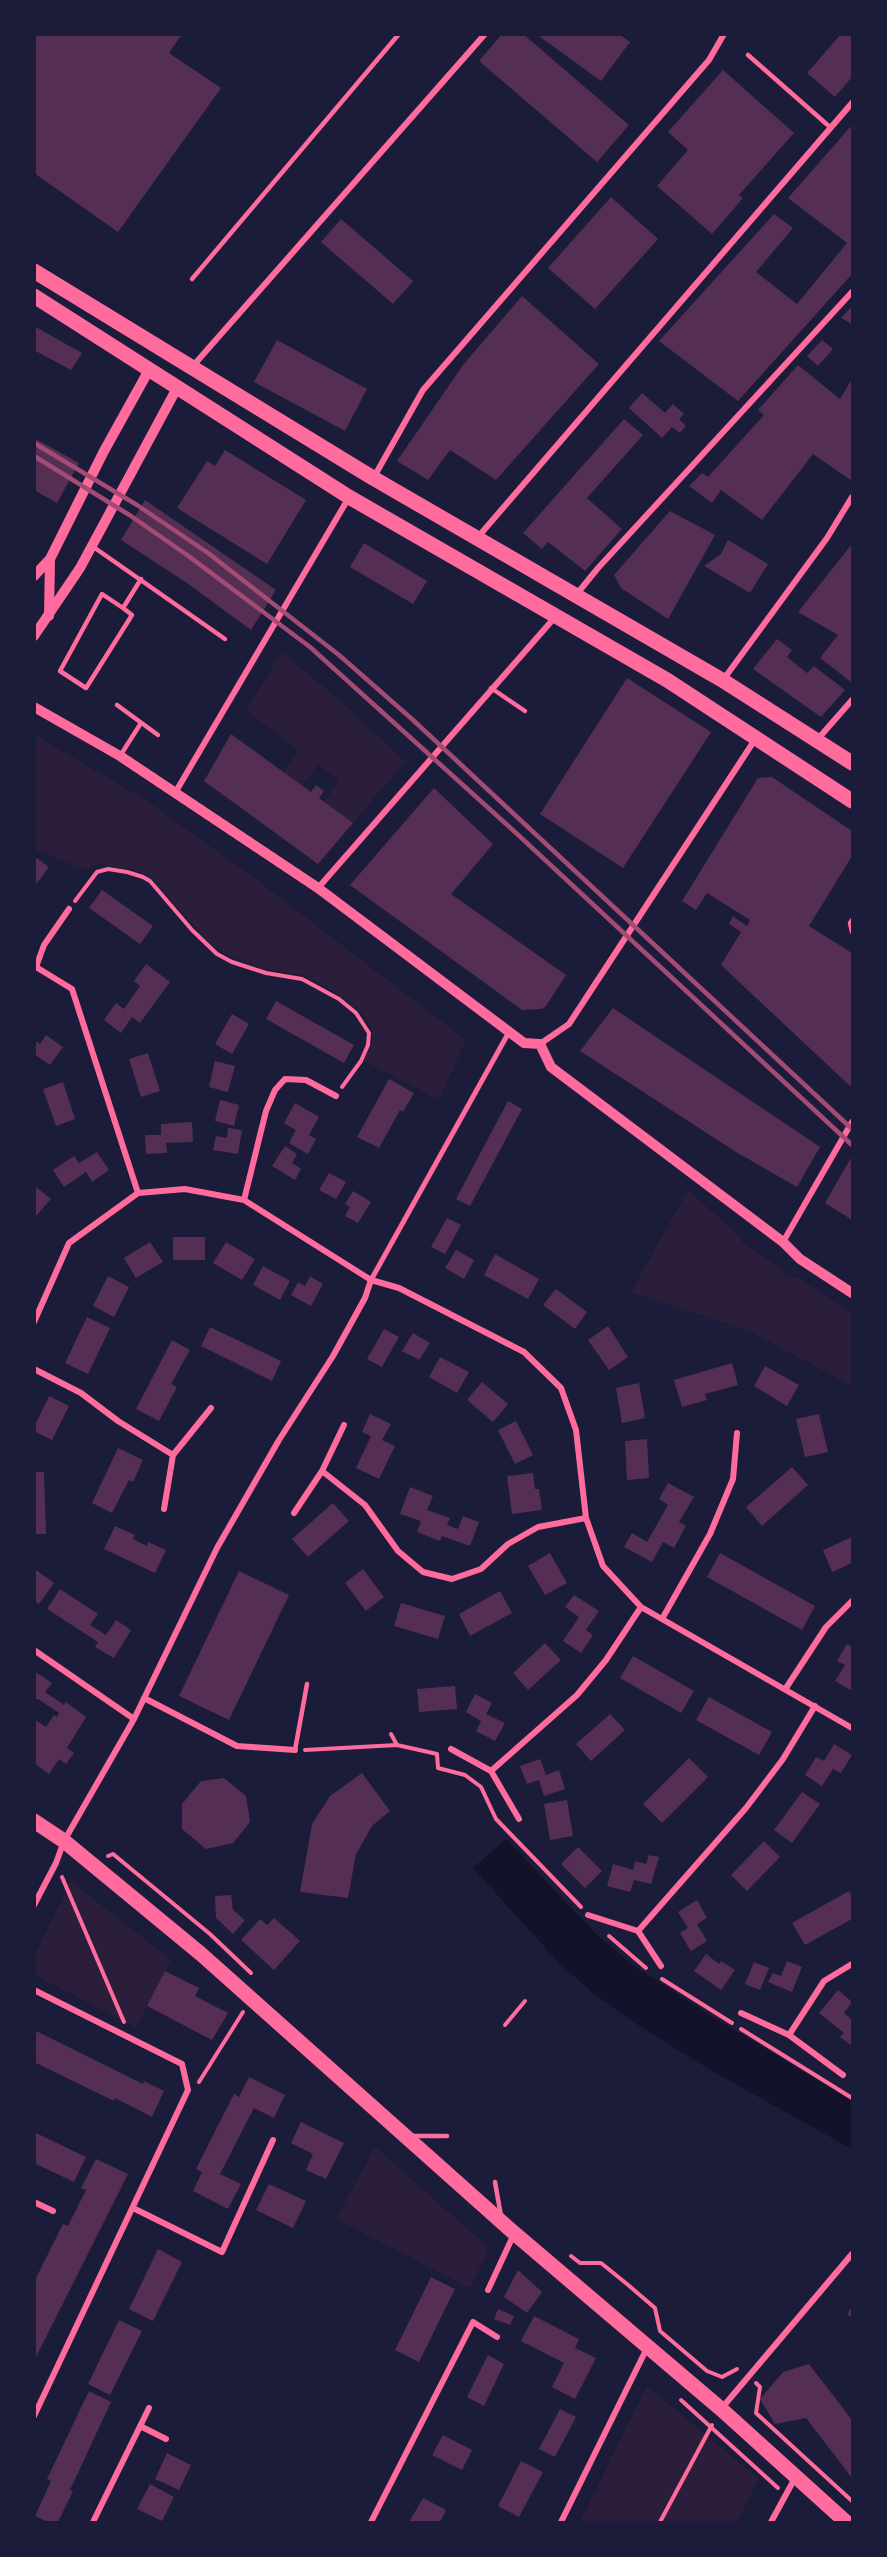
<!DOCTYPE html>
<html>
<head>
<meta charset="utf-8">
<style>
	body { margin:0 }
	#map { position:relative; width:887px; height:2557px; overflow:hidden; background:#1b1b3a; font-family:"Varela Round",sans-serif }
	canvas { display:block }
	.frame { position:absolute; inset:0; border:36px solid #1b1b3a; pointer-events:none }
</style>
</head>
<body>
<div id="map">
<canvas width="887" height="2557"></canvas>
<div class="frame"></div>
</div>
<script>
const c = document.querySelector('canvas').getContext('2d');
c.lineJoin = 'round';
function fill(path, color) {
  c.fillStyle = color;
  c.fill(path, 'evenodd');
}
function shape(rows) {
  const path = new Path2D();
  for (const r of rows) {
    path.moveTo(r[0], r[1]);
    for (let i = 2; i < r.length; i += 2) path.lineTo(r[i], r[i + 1]);
  }
  return path;
}
function stroke(path, color, width, dash) {
  c.strokeStyle = color;
  c.lineWidth = width;
  c.lineCap = dash ? 'butt' : 'round';
  c.setLineDash(dash || []);
  c.stroke(path);
}
fill(shape([
	[282,652,346,706,405,762,353,823,324,802,339,780,318,765,302,786,284,772,298,750,246,710],
	[35,735,147,801,253,877,466,1040,439,1100,364,1061,373,1041,371,1028,365,1017,342,996,302,975,264,969,227,955,210,944,150,877,131,869,100,864,83,870,35,849],
	[688,1190,738,1235,743,1243,780,1267,785,1274,798,1278,852,1314,852,1386,749,1331,631,1292],
	[71,1881,171,1960,136,2028,35,1975,34,1956],
	[375,2147,487,2246,488,2251,470,2288,336,2219],
	[647,2386,759,2479,737,2522,580,2522]
]), '#2a1e3b');
fill(shape([
	[506,1839,598,1936,634,1966,713,2017,852,2101,852,2149,712,2071,635,2023,593,1993,560,1964,473,1868]
]), '#12122b');
fill(shape([
	[34,34,182,34,169,53,221,88,118,232,34,173],
	[502,34,523,34,629,125,597,162,479,61],
	[536,34,619,34,630,42,601,81],
	[841,34,852,34,852,77,835,97,807,73],
	[723,70,794,133,739,195,743,198,712,234,657,186,688,150,668,132],
	[852,125,852,274,738,401,659,341,774,214,793,228,756,272,797,304,847,243,788,198],
	[611,197,658,239,595,309,548,268],
	[341,219,413,281,393,304,321,242],
	[522,296,599,364,496,480,450,450,428,480,397,461,463,365],
	[852,306,852,324,841,318],
	[34,326,82,353,71,370,34,350],
	[277,340,367,389,345,431,254,382],
	[822,340,833,349,818,366,807,356],
	[798,365,840,399,852,379,852,481,813,454,762,520,721,490,712,503,689,486,702,473,708,477,764,415,758,410],
	[642,393,665,413,673,404,684,414,679,419,686,426,680,433,672,427,662,438,629,408],
	[624,419,643,435,587,498,622,529,585,571,548,542,542,549,523,533],
	[34,438,79,463,57,503,34,490],
	[225,450,306,500,267,564,177,508,207,461,215,466],
	[145,500,276,590,251,630,187,583,121,540],
	[670,511,715,535,668,619,621,588,614,575],
	[728,540,768,564,750,593,704,566,721,554],
	[364,543,427,581,413,604,350,567],
	[852,544,852,681,851,682,820,658,838,635,798,612],
	[777,639,792,650,787,657,807,673,814,666,845,690,821,717,753,669],
	[627,678,711,732,623,868,540,814],
	[231,734,311,792,316,785,324,791,319,798,353,823,318,864,204,781],
	[772,777,852,831,852,856,809,926,852,953,852,1082,850,1086,721,965,741,932,729,924,733,916,747,926,750,920,707,893,696,910,682,901,758,778],
	[434,788,493,844,451,894,566,975,546,1006,541,1009,522,1010,350,885],
	[34,856,49,867,34,887],
	[102,890,153,926,140,944,89,908],
	[146,964,170,982,140,1023,132,1017,121,1033,104,1020,116,1003,124,1009,140,986,134,981],
	[276,1001,354,1045,344,1063,266,1019],
	[613,1008,820,1147,797,1187,736,1152,580,1051],
	[232,1014,249,1024,232,1054,215,1044],
	[46,1035,63,1047,50,1065,34,1054,34,1040,40,1044],
	[148,1053,160,1091,141,1097,129,1059],
	[215,1061,235,1066,228,1092,209,1087],
	[389,1079,414,1093,403,1112,400,1110,379,1148,357,1137],
	[63,1082,75,1119,56,1126,43,1089],
	[220,1100,239,1105,234,1126,215,1121],
	[508,1101,522,1109,470,1206,456,1199],
	[295,1103,319,1117,309,1135,316,1139,308,1154,289,1143,296,1130,284,1123],
	[192,1122,193,1142,166,1143,167,1153,146,1154,145,1135,161,1135,161,1124],
	[228,1128,242,1130,238,1154,213,1150,216,1136,227,1138],
	[285,1146,297,1154,292,1163,301,1169,295,1180,272,1166],
	[97,1152,109,1170,92,1182,86,1172,64,1187,53,1170,74,1156,79,1163],
	[852,1156,852,1220,825,1203],
	[329,1173,346,1182,336,1199,319,1190],
	[36,1187,51,1199,34,1218,34,1189],
	[353,1191,371,1202,358,1223,345,1216,350,1207,345,1204],
	[447,1218,461,1225,445,1254,431,1247],
	[173,1237,205,1237,205,1260,173,1260],
	[150,1242,163,1262,136,1278,124,1258],
	[226,1242,255,1259,242,1280,213,1263],
	[456,1250,474,1260,464,1279,445,1268],
	[495,1254,539,1279,528,1299,484,1275],
	[263,1266,290,1281,280,1300,253,1285],
	[108,1276,129,1287,114,1317,93,1306],
	[310,1276,323,1284,311,1306,291,1295,298,1282,305,1286],
	[556,1289,587,1312,575,1329,543,1305],
	[87,1317,110,1328,88,1374,65,1363],
	[608,1326,628,1357,609,1370,588,1340],
	[210,1327,281,1361,272,1381,201,1346],
	[384,1329,399,1337,382,1367,367,1359],
	[413,1333,430,1343,419,1360,402,1351],
	[172,1340,190,1350,171,1384,177,1387,159,1421,136,1409],
	[440,1357,469,1372,457,1393,429,1377],
	[732,1363,738,1385,705,1394,707,1400,682,1407,674,1380],
	[765,1366,799,1385,787,1406,754,1386],
	[482,1382,508,1404,493,1422,467,1400],
	[639,1383,645,1418,622,1423,616,1388],
	[49,1396,69,1406,52,1440,34,1431,34,1427],
	[370,1414,391,1424,382,1440,395,1446,379,1479,356,1468,371,1436,362,1432],
	[819,1414,828,1452,805,1457,796,1419],
	[516,1421,533,1455,515,1464,498,1430],
	[647,1439,649,1478,627,1480,625,1441],
	[118,1448,143,1460,133,1482,129,1480,112,1513,92,1503],
	[792,1467,808,1485,762,1526,746,1507],
	[34,1472,44,1472,46,1534,34,1534],
	[533,1473,535,1489,539,1489,542,1510,512,1514,507,1476],
	[668,1483,694,1497,679,1522,686,1526,674,1548,663,1542,652,1562,624,1547,632,1533,647,1542,668,1505,659,1499],
	[410,1487,433,1496,427,1510,450,1518,447,1525,458,1529,463,1516,479,1522,470,1546,442,1536,440,1541,417,1532,421,1521,400,1514],
	[333,1503,349,1521,308,1557,292,1539],
	[115,1526,135,1535,133,1539,147,1546,148,1542,166,1550,155,1573,104,1549],
	[852,1537,852,1563,832,1572,823,1550],
	[550,1553,567,1583,545,1595,528,1566],
	[720,1553,815,1606,802,1630,707,1577],
	[363,1569,384,1597,366,1611,345,1583],
	[36,1570,54,1583,39,1604,34,1600],
	[239,1571,289,1595,229,1720,179,1696],
	[60,1589,98,1614,90,1625,106,1635,116,1620,131,1630,114,1658,95,1647,98,1642,47,1609],
	[500,1591,512,1613,470,1636,459,1614],
	[574,1595,599,1611,586,1630,593,1635,581,1653,563,1641,579,1617,565,1607],
	[401,1603,445,1616,438,1639,394,1626],
	[545,1643,561,1660,528,1690,513,1673],
	[847,1644,852,1647,852,1691,835,1681,845,1665,837,1661],
	[633,1656,694,1691,681,1713,620,1678],
	[34,1671,52,1683,45,1692,64,1705,66,1702,86,1717,67,1748,74,1753,66,1764,59,1759,49,1774,34,1763,34,1719,46,1727,54,1715,57,1717,59,1713,38,1699,34,1699],
	[455,1686,457,1709,419,1712,417,1689],
	[475,1694,492,1703,486,1714,505,1723,495,1741,476,1731,481,1721,466,1712],
	[709,1697,772,1732,759,1755,696,1720],
	[610,1714,625,1730,591,1761,576,1744],
	[834,1744,852,1755,841,1773,833,1769,822,1786,805,1775,816,1757,824,1761],
	[689,1758,708,1777,662,1823,643,1804],
	[540,1759,546,1775,559,1770,565,1789,544,1796,539,1780,527,1784,520,1766],
	[362,1773,390,1811,372,1826,356,1854,348,1898,300,1892,312,1824,330,1796],
	[224,1778,246,1796,250,1822,233,1843,206,1849,182,1829,182,1804,201,1781],
	[802,1792,820,1804,792,1843,774,1830],
	[567,1800,573,1836,550,1840,544,1804],
	[764,1841,780,1857,747,1891,731,1875],
	[578,1847,602,1871,585,1888,561,1864],
	[649,1855,659,1857,651,1884,634,1880,630,1892,607,1886,613,1864,633,1870,635,1861,646,1864],
	[849,1891,852,1896,852,1919,805,1945,792,1923],
	[231,1895,233,1910,245,1920,233,1934,216,1918,215,1896],
	[697,1900,707,1918,697,1924,707,1941,691,1951,680,1933,688,1928,678,1912],
	[274,1918,300,1941,274,1970,241,1940,260,1919,267,1925],
	[706,1954,719,1964,721,1961,735,1970,721,1990,694,1971],
	[787,1961,802,1967,792,1992,768,1982,773,1973,781,1976],
	[754,1962,769,1968,760,1990,745,1984],
	[165,1971,199,1988,195,1996,228,2013,212,2040,147,2006],
	[838,1990,852,2002,844,2013,852,2020,852,2046,840,2037,844,2033,819,2013],
	[34,2030,143,2084,144,2081,164,2091,152,2117,115,2098,114,2101,34,2062],
	[249,2077,285,2095,274,2118,254,2108,220,2174,241,2184,228,2209,193,2191,202,2172,196,2169,234,2094,239,2097],
	[301,2122,344,2143,326,2179,306,2170,313,2154,291,2143],
	[34,2132,86,2157,74,2182,34,2163],
	[96,2159,128,2174,34,2361,34,2282,63,2224,68,2226,86,2190,81,2188],
	[269,2184,306,2201,293,2228,256,2210],
	[158,2249,182,2262,153,2321,129,2309],
	[518,2270,542,2292,527,2313,504,2297],
	[431,2277,455,2289,419,2362,395,2350],
	[852,2307,852,2318,847,2314],
	[498,2309,514,2316,510,2325,494,2319],
	[534,2316,579,2339,575,2348,596,2358,575,2399,552,2387,564,2363,521,2341],
	[119,2320,142,2331,110,2395,88,2384],
	[488,2355,504,2364,484,2406,467,2397],
	[809,2364,852,2420,852,2478,806,2418,775,2424,760,2399,783,2372],
	[89,2391,111,2402,70,2490,73,2491,58,2522,48,2522,35,2516,51,2481,47,2479],
	[560,2409,576,2417,555,2457,539,2449],
	[443,2435,472,2450,462,2470,432,2455],
	[167,2453,191,2465,179,2490,155,2479],
	[521,2461,543,2472,519,2517,498,2506],
	[150,2484,174,2497,162,2521,137,2509],
	[423,2498,446,2510,440,2522,409,2522]
]), '#542f53');
stroke(shape([
	[75,901,97,872,108,869,127,872,143,877,150,881,192,930,217,954,232,962,266,973,302,979,339,999,356,1013,369,1033,368,1045,361,1061,342,1087],
	[391,1734,397,1745],
	[305,1750,397,1745,437,1754,438,1768,465,1775,481,1787,496,1819,581,1907],
	[108,1856,113,1854,210,1934,251,1973],
	[62,1877,124,2022],
	[609,1936,646,1968],
	[662,1979,732,2023],
	[505,2025,525,2001],
	[741,2029,852,2098],
	[199,2082,243,2012],
	[571,2256,580,2263,601,2263,627,2284,655,2308,660,2331,707,2371,722,2377,737,2369],
	[756,2383,760,2387,756,2413,852,2501],
	[681,2400,778,2488],
	[660,2522,712,2425]
]), '#ff6b9d', 4);
stroke(shape([
	[748,55,831,128],
	[192,279,399,34],
	[92,546,225,639],
	[123,608,132,615,86,688,60,671,102,594,123,608,141,579],
	[491,688,525,711],
	[117,705,158,735],
	[120,756,141,723],
	[852,920,850,923,852,932],
	[295,1750,307,1684],
	[410,2136,447,2136],
	[495,2182,501,2216]
]), '#ff6b9d', 4.5);
stroke(shape([
	[371,1280,509,1032]
]), '#ff6b9d', 5);
stroke(shape([
	[192,367,485,34],
	[374,477,423,390,709,60,724,34],
	[478,537,852,103],
	[576,595,598,568,852,292],
	[723,680,827,538,852,497],
	[817,740,852,700],
	[175,793,348,499],
	[318,888,556,616],
	[36,967,44,945,69,909],
	[34,969,36,967,72,989,138,1193],
	[540,1044,569,1024,756,738],
	[244,1200,266,1111,275,1090,285,1079,306,1080,336,1096],
	[783,1242,852,1122],
	[34,1322,69,1243,138,1193,185,1189,244,1200,371,1280,399,1288,524,1352,561,1388,576,1430,586,1518,603,1566,641,1607,852,1728],
	[34,1369,81,1393,118,1421,173,1455,211,1408],
	[322,1471,365,1505,398,1551,423,1572,452,1579,481,1569,508,1544,538,1527,586,1518],
	[164,1509,173,1455],
	[294,1513,322,1471,344,1425],
	[662,1619,710,1534,733,1479,737,1433],
	[34,1650,134,1719],
	[786,1688,826,1627,852,1601],
	[144,1698,237,1746,295,1750],
	[451,1749,491,1771,519,1819],
	[491,1771,577,1695,606,1660,641,1607],
	[34,1905,56,1863,64,1841,134,1719,217,1548,279,1440,333,1356,365,1298,371,1280],
	[588,1915,638,1931,746,1808,783,1759,815,1706],
	[638,1931,661,1966],
	[34,1990,182,2064,188,2090,34,2416],
	[741,2013,789,2035,824,1981,852,1964],
	[789,2035,843,2075],
	[34,2202,53,2211],
	[133,2208,222,2252,273,2140],
	[488,2290,514,2234],
	[721,2409,852,2254],
	[140,2426,166,2439],
	[93,2522,149,2408],
	[371,2522,473,2322,497,2337],
	[561,2522,647,2348],
	[771,2522,795,2478]
]), '#ff6b9d', 6);
stroke(shape([
	[34,576,50,559,104,451,149,370],
	[49,616,50,559],
	[34,636,80,568,177,388],
	[34,707,120,756,318,888,524,1043,540,1044,551,1067,783,1242,800,1259,852,1293]
]), '#ff6b9d', 10);
stroke(shape([
	[34,1821,64,1841,201,1954,514,2233,721,2409,846,2522]
]), '#ff6b9d', 15);
stroke(shape([
	[34,271,373,478,722,680,852,763],
	[34,296,349,497,667,680,852,801]
]), '#ff6b9d', 15);
stroke(shape([
	[34,443,137,505,208,553,339,655,413,720,852,1129],
	[34,456,131,516,187,555,310,647,515,832,852,1145]
]), '#a44b75', 4.5);
</script>
</body>
</html>
